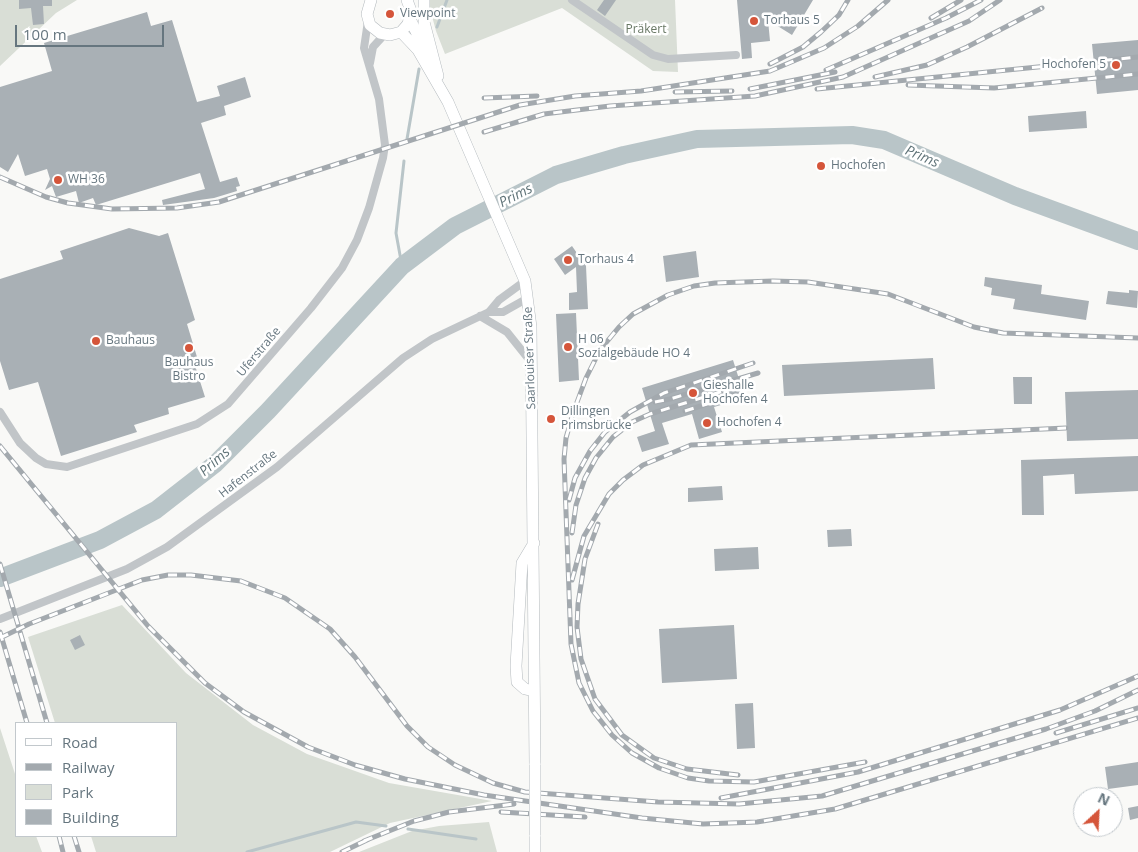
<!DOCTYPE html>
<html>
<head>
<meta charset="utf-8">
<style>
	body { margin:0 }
	#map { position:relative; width:1138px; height:852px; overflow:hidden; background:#f9f9f7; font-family:"Open Sans",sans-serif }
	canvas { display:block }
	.legend { position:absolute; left:15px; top:722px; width:162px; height:115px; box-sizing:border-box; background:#fff; border:1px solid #c2c8cc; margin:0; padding:6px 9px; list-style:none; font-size:15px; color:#66767f }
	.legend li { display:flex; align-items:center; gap:10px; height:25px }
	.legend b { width:25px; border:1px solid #c2c8cc }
	.north { position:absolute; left:1073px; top:787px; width:50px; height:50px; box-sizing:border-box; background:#fff; border:1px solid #c2c8cc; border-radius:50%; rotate:25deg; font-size:14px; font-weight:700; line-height:20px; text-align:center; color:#66767f }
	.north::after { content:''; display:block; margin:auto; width:18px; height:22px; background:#d5553a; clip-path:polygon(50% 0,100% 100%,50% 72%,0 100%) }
	.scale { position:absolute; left:15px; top:25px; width:149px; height:22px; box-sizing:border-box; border:2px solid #66767f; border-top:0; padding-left:6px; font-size:15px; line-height:18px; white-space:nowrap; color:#66767f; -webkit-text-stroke:4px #fff; paint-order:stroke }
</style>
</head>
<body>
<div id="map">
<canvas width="1138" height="852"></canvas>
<ul class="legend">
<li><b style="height:6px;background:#fff"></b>Road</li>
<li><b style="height:6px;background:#a3a9ae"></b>Railway</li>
<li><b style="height:14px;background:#d9ded6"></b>Park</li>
<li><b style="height:14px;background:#a9b0b5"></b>Building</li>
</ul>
<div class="north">N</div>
<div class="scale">100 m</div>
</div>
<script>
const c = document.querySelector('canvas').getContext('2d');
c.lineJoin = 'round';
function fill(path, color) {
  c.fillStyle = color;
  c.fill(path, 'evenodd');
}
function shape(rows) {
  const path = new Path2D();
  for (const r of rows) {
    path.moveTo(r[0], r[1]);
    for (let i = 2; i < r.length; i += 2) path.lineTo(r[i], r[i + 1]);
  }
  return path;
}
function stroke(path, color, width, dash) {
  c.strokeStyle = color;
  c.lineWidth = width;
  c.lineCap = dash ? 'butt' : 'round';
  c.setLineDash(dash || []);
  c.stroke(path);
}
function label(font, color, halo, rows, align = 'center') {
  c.font = font + ' "Open Sans",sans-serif';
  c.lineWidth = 5;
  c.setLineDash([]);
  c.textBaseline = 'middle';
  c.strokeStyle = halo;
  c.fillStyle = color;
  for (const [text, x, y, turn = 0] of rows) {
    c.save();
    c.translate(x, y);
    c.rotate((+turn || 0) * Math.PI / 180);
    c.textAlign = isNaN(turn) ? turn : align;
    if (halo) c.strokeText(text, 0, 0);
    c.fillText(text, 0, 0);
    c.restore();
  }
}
fill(shape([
	[0,0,77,0,56,13,0,66],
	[430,0,675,0,678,72,653,71,562,8,445,54,436,31,429,5],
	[122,605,186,673,253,725,307,754,389,783,492,801,390,823,330,852,96,852,91,836,176,836,176,723,55,723,28,637],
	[0,728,16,777,16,836,36,836,42,852,0,852],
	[489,822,497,852,359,852,412,831,439,826]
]), '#d9ded6');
stroke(shape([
	[437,27,447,0],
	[407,139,419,69],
	[402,266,396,233,404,161],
	[408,829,476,839],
	[247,852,356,822,386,826]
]), '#b9c5c8', 3);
stroke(shape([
	[0,578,100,540,156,510,215,464,268,411,402,266,455,226,556,175,624,155,697,139,852,135,884,140,1015,196,1138,241]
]), '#b9c5c8', 18);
fill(shape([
	[19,0,52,0,52,6,43,6,44,24,33,25,31,8,19,9],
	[604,0,616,0,605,16,597,10],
	[737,0,813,0,792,35,768,20,770,41,751,43,752,58,742,59],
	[147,12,151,26,172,20,197,102,220,96,217,86,245,77,251,97,224,106,226,115,201,123,220,182,237,177,240,186,236,187,237,191,214,198,163,205,162,200,205,189,200,173,96,205,93,198,79,203,76,191,56,197,52,186,45,190,50,179,47,169,25,176,18,154,8,172,0,167,0,87,52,71,44,43],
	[1138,40,1138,90,1097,94,1092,44],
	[1086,111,1087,128,1029,132,1028,116],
	[129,228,159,236,168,233,195,320,187,324,197,357,193,359,205,397,168,408,169,414,134,425,137,432,61,456,38,382,9,390,0,361,0,279,63,259,60,251],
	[572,246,586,266,588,309,569,310,569,293,577,292,576,267,565,275,554,259],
	[696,251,699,277,666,282,663,256],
	[985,277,1042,285,1041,294,1089,301,1086,320,1013,309,1015,299,991,295,992,288,984,286],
	[1129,290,1138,291,1137,308,1106,304,1108,291,1129,293],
	[576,313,579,380,559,382,556,314],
	[933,358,935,389,784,396,782,365],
	[733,360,745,398,714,407,722,432,699,439,692,414,662,423,669,444,642,452,637,437,655,431,642,388],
	[1013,377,1032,377,1032,404,1014,404],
	[1138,390,1138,439,1067,441,1065,392],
	[1138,456,1138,491,1075,494,1074,474,1043,476,1044,515,1022,515,1021,460],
	[722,486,723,500,688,502,688,488],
	[851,529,852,546,828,547,827,530],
	[758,547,759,569,715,571,714,549],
	[734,625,737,679,662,683,659,629],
	[80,635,85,645,75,650,70,640],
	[753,703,755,748,737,749,735,704],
	[1138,762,1138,785,1108,789,1105,767],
	[1138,806,1138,818,1130,820,1128,808]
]), '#a9b0b5');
const secondary = shape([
	[371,0,367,14,370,25,380,33,390,35,401,32,408,24,411,11,407,0],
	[424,0,424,22,438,76],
	[410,19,427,54],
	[401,32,418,50,448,102,525,281,531,327,535,765],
	[534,691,525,689,517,682,516,666,522,563,534,543],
	[535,835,535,852]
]);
stroke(secondary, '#b3b9bd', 12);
stroke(shape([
	[572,0,653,55,668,59,736,55],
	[370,63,373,47,384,35],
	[489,312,503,312,528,298],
	[480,316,507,332,531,362],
	[0,412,20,443,36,458,46,464,67,467,197,424,228,404,311,308,342,268,357,240,369,208,383,158,385,145,379,99,364,48,368,21],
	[0,619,127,569,167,547,277,467,403,358,432,339,489,312,499,300,525,281]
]), '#c1c5c8', 8);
stroke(secondary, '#fff', 11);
const rail = shape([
	[931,18,961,0],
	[770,64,803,47,821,32,839,15,848,0],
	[826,70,946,18,981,0],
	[875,77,927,65,967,47,1042,8],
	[908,85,994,88,1138,74],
	[750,89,835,72],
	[817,89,1138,57],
	[675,92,732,91],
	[484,98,537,96],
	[484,132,544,114,610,106,755,96,843,77,969,21,1000,0],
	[0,177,46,197,68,203,112,209,177,208,219,202,520,105,575,96,641,91,770,71,824,48,858,26,888,0],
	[655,402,670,399,758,373],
	[685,411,736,395],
	[0,446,148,626,205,683,244,712,308,747,355,765,405,779,484,795,642,818,703,824,757,822,835,809,1138,718],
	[569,500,575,478,590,451,605,432,630,412,664,393,753,363],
	[598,524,585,559,578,604,577,627,581,659,595,699,622,735,654,758,687,769,738,775],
	[572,533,576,505,585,478,596,458,613,437,632,422,650,414,733,388],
	[0,564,47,723],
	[572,580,584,536,609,494,623,480,643,465,691,445,1066,428],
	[0,632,27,723],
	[0,638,29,624,142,580,168,575,191,575,241,581,285,598,330,629,355,657,407,726,428,747,455,765,493,783,525,792,658,802,739,804,822,796,1046,729,1095,711,1138,690],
	[1056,733,1138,708],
	[865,762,754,782,709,781,688,778,659,768,632,753,612,735,593,711,579,683,571,644,564,459,566,438,573,413,586,378,600,350,619,327,633,314,668,295,694,286,715,283,773,281,808,282,888,294,974,327,1003,333,1138,338],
	[721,798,858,772,1060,710,1138,676],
	[501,812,585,817],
	[59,836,63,852],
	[74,836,79,852],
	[364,841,414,821,449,812,514,804],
	[342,852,369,839]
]);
stroke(rail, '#a3a9ae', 5);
stroke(rail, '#fff', 3, [9]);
const secondaryBridge = shape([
	[535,835,535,765]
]);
stroke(secondaryBridge, '#b3b9bd', 12, []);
stroke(secondaryBridge, '#fff', 11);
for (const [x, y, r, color] of [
	[390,14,5,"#d5553a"],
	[754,21,5,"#d5553a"],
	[1116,65,5,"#d5553a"],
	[821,166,5,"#d5553a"],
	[58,180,5,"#d5553a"],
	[568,260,5,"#d5553a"],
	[96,341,5,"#d5553a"],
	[568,347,5,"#d5553a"],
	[189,348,5,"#d5553a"],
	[693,393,5,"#d5553a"],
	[551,419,5,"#d5553a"],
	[707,423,5,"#d5553a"]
]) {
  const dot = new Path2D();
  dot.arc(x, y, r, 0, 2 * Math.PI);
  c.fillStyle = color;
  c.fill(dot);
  stroke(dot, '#fff', 2);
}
label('12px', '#66767f', '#fff', [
	["Viewpoint",400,14],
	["Torhaus 5",764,21],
	["Hochofen 5",1106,65,"right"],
	["Hochofen",831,166],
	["WH 36",68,180],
	["Torhaus 4",578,260],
	["H 06",578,340],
	["Sozialgebäude HO 4",578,354],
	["Bauhaus",106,341],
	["Bauhaus",189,363,"center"],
	["Bistro",189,377,"center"],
	["Gieshalle",703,386],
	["Hochofen 4",703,400],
	["Dillingen",561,412],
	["Primsbrücke",561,426],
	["Hochofen 4",717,423]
], 'left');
label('12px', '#697865', '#fff', [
	["Präkert",646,30]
]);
label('12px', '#66767f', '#fff', [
	["Uferstraße",259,352,-50],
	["Saarlouiser Straße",530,358,-92],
	["Hafenstraße",248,474,-38]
]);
label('italic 14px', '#617479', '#fff', [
	["Prims",922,157,23],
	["Prims",516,196,-27],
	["Prims",215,462,-42]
]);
</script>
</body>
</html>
